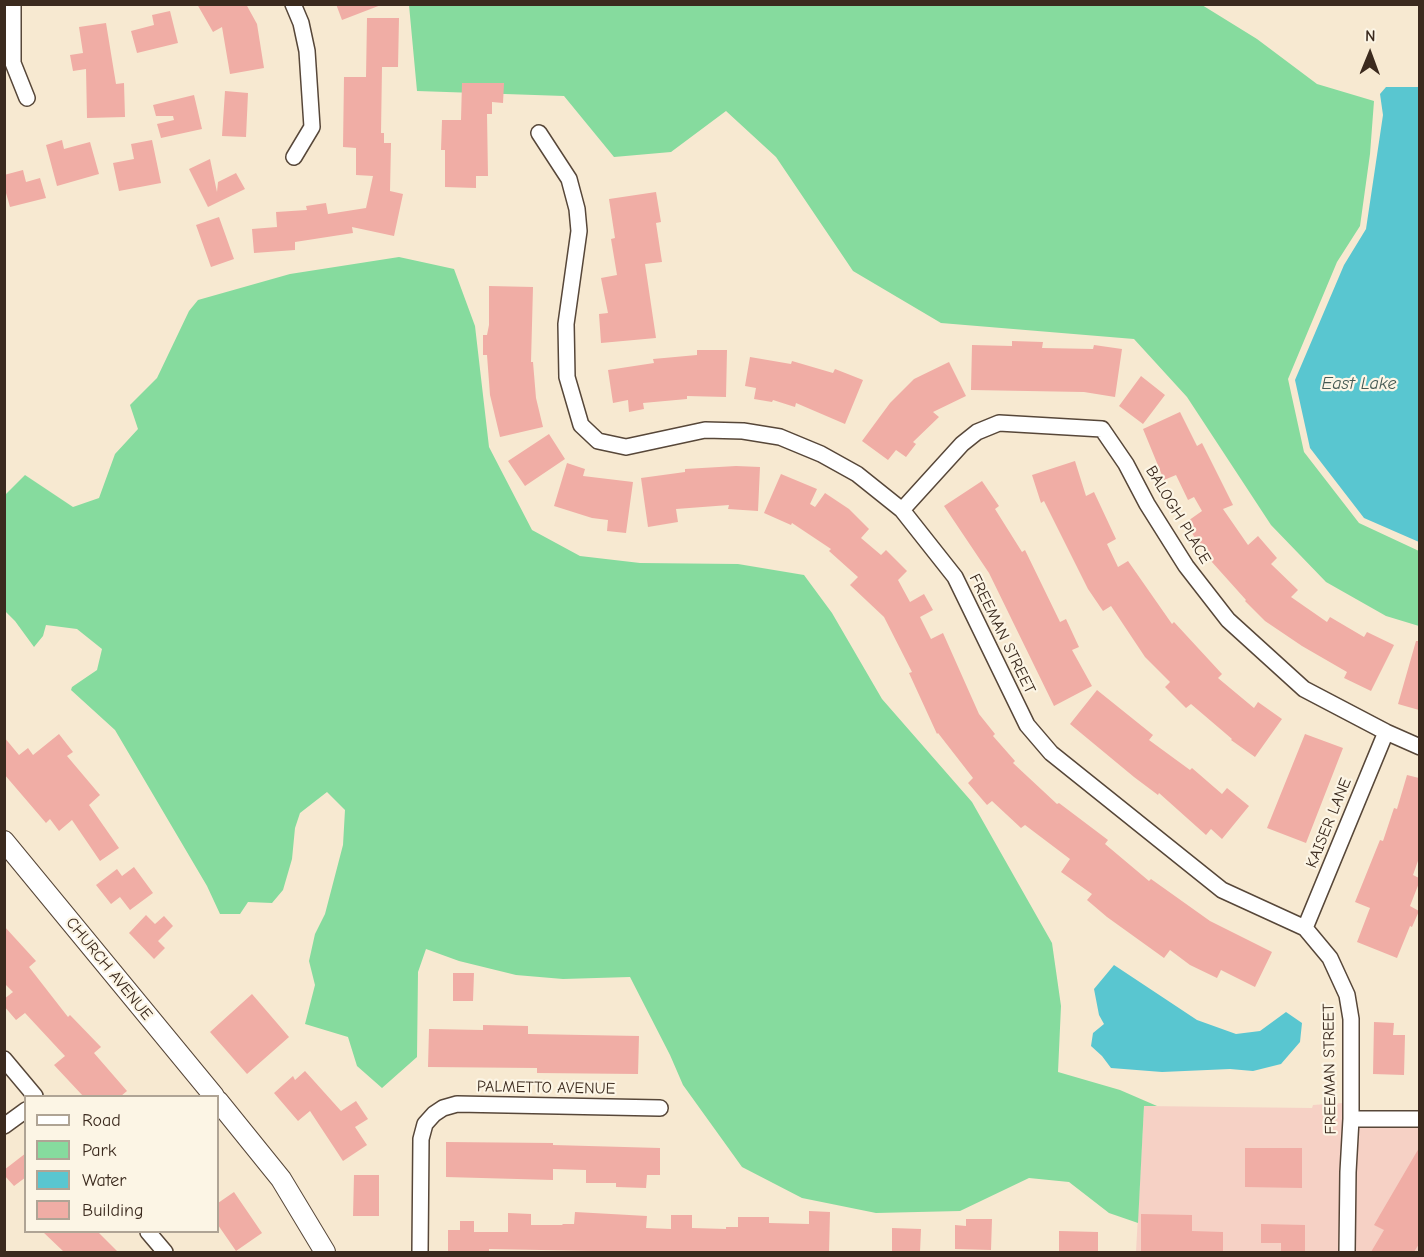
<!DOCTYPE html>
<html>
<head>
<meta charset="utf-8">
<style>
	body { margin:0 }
	#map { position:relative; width:1424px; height:1257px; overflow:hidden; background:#f7e9d1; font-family:"Comic Neue",sans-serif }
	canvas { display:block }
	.frame { position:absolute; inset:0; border:6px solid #3b2a1e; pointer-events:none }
	.legend { position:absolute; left:24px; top:1095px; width:195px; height:138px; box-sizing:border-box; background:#fcf5e5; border:2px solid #afa495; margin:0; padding:8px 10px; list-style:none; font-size:18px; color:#3b2a1e }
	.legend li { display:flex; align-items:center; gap:12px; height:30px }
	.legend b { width:30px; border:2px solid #afa495 }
	.north { position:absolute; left:1340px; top:24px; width:60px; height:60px; -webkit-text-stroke:4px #fcf5e5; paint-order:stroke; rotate:1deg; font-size:16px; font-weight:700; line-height:24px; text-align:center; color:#3b2a1e }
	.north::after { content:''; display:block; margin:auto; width:21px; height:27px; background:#3b2a1e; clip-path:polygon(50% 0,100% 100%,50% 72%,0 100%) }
</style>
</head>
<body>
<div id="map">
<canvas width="1424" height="1257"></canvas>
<div class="frame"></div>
<ul class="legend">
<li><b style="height:8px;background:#fff"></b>Road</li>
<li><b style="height:16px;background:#86db9e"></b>Park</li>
<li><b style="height:16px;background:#59c6d0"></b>Water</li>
<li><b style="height:16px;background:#f0ada5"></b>Building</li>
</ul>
<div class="north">N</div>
</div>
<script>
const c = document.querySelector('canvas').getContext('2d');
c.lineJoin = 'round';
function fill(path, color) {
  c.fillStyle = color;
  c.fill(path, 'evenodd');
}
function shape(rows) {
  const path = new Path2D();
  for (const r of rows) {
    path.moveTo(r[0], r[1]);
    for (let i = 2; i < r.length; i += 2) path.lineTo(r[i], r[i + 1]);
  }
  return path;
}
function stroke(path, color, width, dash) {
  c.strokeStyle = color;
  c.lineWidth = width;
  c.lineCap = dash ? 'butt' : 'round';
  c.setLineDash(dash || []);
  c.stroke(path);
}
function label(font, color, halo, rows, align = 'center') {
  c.font = font + ' "Comic Neue",sans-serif';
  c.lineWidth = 4.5;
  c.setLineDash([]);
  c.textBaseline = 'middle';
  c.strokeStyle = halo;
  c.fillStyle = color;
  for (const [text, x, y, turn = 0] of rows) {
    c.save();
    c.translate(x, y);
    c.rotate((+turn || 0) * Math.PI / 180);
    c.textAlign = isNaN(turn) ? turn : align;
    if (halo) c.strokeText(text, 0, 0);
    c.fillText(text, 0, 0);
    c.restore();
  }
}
fill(shape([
	[1343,1103,1339,1252,1136,1252,1144,1106,1312,1108,1313,1105],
	[1359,1128,1419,1128,1419,1252,1355,1252,1356,1172]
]), '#f6d1c5');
fill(shape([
	[409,5,1202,5,1257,39,1317,84,1374,101,1370,154,1360,226,1337,262,1288,379,1304,452,1359,523,1419,551,1419,626,1386,616,1326,582,1271,525,1187,397,1134,339,941,323,853,271,776,157,726,111,671,152,614,157,564,96,417,91],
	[399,257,454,269,475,326,489,447,532,530,580,556,640,563,738,564,804,575,832,613,882,699,972,802,1052,943,1061,1006,1058,1072,1120,1090,1157,1106,1144,1106,1138,1223,1109,1213,1069,1182,1029,1178,960,1211,876,1213,802,1198,742,1167,683,1085,670,1055,630,977,563,979,516,975,459,961,426,949,418,972,417,1057,382,1088,357,1066,348,1037,305,1024,315,985,309,961,315,934,325,914,343,845,345,810,327,792,300,813,295,828,292,859,283,890,272,903,248,902,240,914,220,914,207,886,115,730,71,690,72,687,97,670,102,649,77,629,46,625,43,636,34,647,15,621,5,611,5,495,25,475,73,507,99,498,115,454,138,429,130,405,157,378,189,311,198,300,290,274]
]), '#86db9e');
fill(shape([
	[1386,87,1419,87,1419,542,1364,518,1310,448,1295,380,1344,265,1366,229,1383,115,1380,94],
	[1114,965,1197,1020,1236,1034,1260,1031,1286,1012,1302,1023,1300,1042,1281,1064,1253,1071,1230,1069,1162,1072,1111,1068,1102,1056,1091,1046,1093,1033,1104,1024,1099,1015,1094,989]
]), '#59c6d0');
fill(shape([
	[197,4,246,4,257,24,264,68,230,74,222,27,213,32],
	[336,4,380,4,381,5,342,20],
	[170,11,178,43,137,53,131,31,154,25,152,15],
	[367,18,399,18,398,67,382,67,381,133,384,133,384,143,391,143,390,191,403,194,394,236,352,227,353,233,295,242,295,250,254,253,252,229,277,227,276,212,307,210,306,206,326,203,328,214,366,208,373,176,356,175,356,148,343,147,344,77,366,77],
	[106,23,116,84,124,83,125,117,87,118,86,69,73,71,70,55,83,53,79,27],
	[462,83,504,83,503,103,492,102,492,114,487,114,488,176,476,176,476,188,445,187,445,150,441,150,442,120,461,120],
	[225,91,248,93,246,137,222,136],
	[194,95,202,129,161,138,157,124,174,120,173,116,156,116,153,105],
	[62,140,64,149,90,142,99,174,57,186,46,145],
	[152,140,161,183,119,191,113,163,134,159,131,144],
	[210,159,217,192,218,182,236,173,245,189,208,207,189,169],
	[23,170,26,182,40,178,46,198,10,207,4,186,4,175],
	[656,192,661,222,656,223,662,262,645,264,656,338,601,343,599,314,608,313,601,278,617,275,611,239,615,238,609,199],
	[219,217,234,259,211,267,196,225],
	[489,286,533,287,531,362,533,362,536,398,543,427,500,437,490,395,487,355,483,355,483,335,487,335,489,325],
	[1012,341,1043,342,1042,348,1093,349,1094,345,1122,349,1115,397,1084,392,971,390,972,345,1012,346],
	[697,350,727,350,726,397,687,396,687,399,643,403,644,409,629,412,628,400,613,403,608,370,654,363,653,359,697,355],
	[750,357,791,364,792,361,833,373,835,369,863,380,845,424,796,403,795,407,773,400,772,402,754,399,756,388,745,386],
	[949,362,966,396,933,412,939,417,913,442,916,444,906,457,896,450,888,460,862,441,890,403,914,379],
	[1141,376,1165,395,1143,424,1119,406],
	[1180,412,1197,446,1202,443,1233,505,1223,509,1248,545,1258,536,1277,558,1271,564,1298,590,1291,597,1327,622,1330,617,1364,637,1367,632,1394,645,1371,691,1344,678,1347,672,1302,646,1265,621,1245,601,1246,600,1211,561,1185,523,1202,511,1194,497,1188,500,1176,475,1164,480,1143,429],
	[549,434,565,459,525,486,508,461],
	[1075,461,1086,496,1094,492,1116,539,1107,544,1118,567,1128,561,1172,624,1174,622,1222,674,1218,678,1254,708,1258,702,1282,719,1255,757,1231,740,1232,739,1191,704,1186,708,1165,687,1170,682,1145,657,1111,606,1103,611,1088,589,1044,501,1041,503,1032,475],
	[567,463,585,469,583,476,633,482,626,533,607,531,608,520,592,518,554,506],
	[736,466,760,467,758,511,728,509,729,505,676,509,678,522,648,527,641,478,685,472,685,469],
	[781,474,817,489,810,504,815,507,825,493,849,509,869,529,861,538,881,555,886,550,907,571,898,580,910,602,924,594,933,610,920,617,931,639,943,633,979,714,995,734,993,736,1015,761,1013,763,1057,804,1059,803,1108,840,1105,844,1149,881,1151,879,1210,921,1272,952,1255,987,1221,970,1217,978,1190,965,1170,950,1164,958,1107,917,1087,900,1092,894,1061,872,1070,859,1025,825,1021,828,992,801,987,805,968,783,973,778,938,733,937,734,909,673,912,672,884,617,850,585,858,577,829,551,831,549,792,523,791,525,764,513],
	[982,481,999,506,995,509,1022,552,1025,550,1060,622,1066,619,1079,647,1072,650,1092,686,1054,706,989,573,944,506],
	[1416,641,1419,641,1419,710,1398,704],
	[1097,690,1153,735,1149,740,1190,770,1192,768,1222,794,1227,788,1249,806,1222,839,1211,829,1206,835,1159,793,1158,795,1134,777,1070,724],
	[59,734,73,752,67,756,100,795,89,805,119,848,100,861,72,820,59,831,50,819,46,823,4,774,4,737,19,755,28,748,33,755],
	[1305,734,1343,748,1306,843,1267,828],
	[1407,775,1419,778,1419,858,1413,875,1419,878,1419,883,1410,906,1419,911,1412,927,1410,926,1397,958,1357,942,1370,908,1355,902,1380,840,1383,841,1394,808,1397,809],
	[134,867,153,893,130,910,120,897,111,904,96,885,117,869,122,876],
	[146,915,155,924,164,916,173,926,158,941,165,948,154,959,129,933],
	[4,926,36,961,29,967,68,1017,70,1015,101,1047,94,1053,127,1091,121,1096,83,1096,54,1065,65,1056,25,1013,16,1020,4,1006,4,999,13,992,4,983],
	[453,973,474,973,473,1001,453,1001],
	[252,994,289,1037,247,1074,210,1032],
	[1374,1022,1394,1023,1393,1035,1405,1035,1404,1075,1373,1074],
	[483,1025,528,1026,528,1034,639,1036,638,1074,537,1073,537,1068,428,1067,429,1029,483,1030],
	[305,1071,341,1111,356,1101,368,1119,355,1127,367,1145,343,1161,310,1111,298,1121,274,1093,293,1076,295,1080],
	[446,1142,553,1143,553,1145,660,1148,660,1175,647,1175,646,1188,616,1187,616,1183,586,1183,586,1170,553,1169,553,1180,446,1177],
	[1245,1148,1302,1148,1302,1188,1245,1187],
	[1419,1148,1419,1244,1414,1252,1371,1252,1384,1230,1374,1225],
	[26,1153,26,1177,14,1186,4,1175,4,1170],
	[354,1175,379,1175,379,1216,353,1216],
	[234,1192,262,1233,236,1251,218,1225,218,1203],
	[809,1211,830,1212,829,1252,645,1252,489,1249,489,1252,448,1252,448,1230,460,1230,460,1221,474,1221,474,1232,508,1232,508,1213,531,1214,531,1225,562,1225,563,1224,574,1224,575,1212,647,1216,646,1228,671,1229,671,1215,692,1215,692,1228,726,1229,726,1227,738,1227,738,1217,769,1217,769,1223,809,1224],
	[1141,1214,1192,1215,1192,1231,1223,1232,1223,1252,1141,1252],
	[966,1219,992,1219,991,1250,955,1249,955,1225,966,1226],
	[1261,1224,1305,1225,1305,1252,1281,1252,1281,1243,1261,1243],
	[892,1228,921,1229,920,1252,892,1252],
	[1059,1231,1098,1232,1098,1252,1059,1252],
	[43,1232,98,1232,118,1252,64,1252]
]), '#f0ada5');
const minor = shape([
	[13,4,13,63,27,98],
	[293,4,301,23,307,51,312,127,294,157],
	[539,133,569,179,577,209,579,231,566,324,567,377,581,425,598,441,626,447,705,430,743,431,780,437,821,454,857,474,902,510,955,577,1027,725,1051,753,1222,890,1305,928,1330,958,1347,995,1351,1019,1351,1119,1348,1172,1347,1252],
	[902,510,962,444,977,432,999,423,1102,429,1126,464,1147,504,1186,566,1228,620,1304,689,1386,732,1420,747],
	[1305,928,1386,732],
	[4,1059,35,1096],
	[1351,1119,1420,1119],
	[4,1126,26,1110],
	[148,1232,165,1252],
	[420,1252,421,1139,425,1124,434,1114,443,1108,457,1104,660,1108]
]);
const tertiary = shape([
	[4,841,214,1096],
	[218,1101,281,1179,325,1252]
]);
stroke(minor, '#574739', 18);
stroke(tertiary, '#574739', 22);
stroke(minor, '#fff', 15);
stroke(tertiary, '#fff', 20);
label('16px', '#3b2a1e', '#fcf5e5', [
	["BALOGH PLACE",1178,515,59],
	["FREEMAN STREET",1002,634,64],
	["KAISER LANE",1329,823,-68],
	["CHURCH AVENUE",109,969,51],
	["FREEMAN STREET",1330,1069,-91],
	["PALMETTO AVENUE",546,1088,1]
]);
label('italic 18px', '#445953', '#fcf5e5', [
	["East Lake",1359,384]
]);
</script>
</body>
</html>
